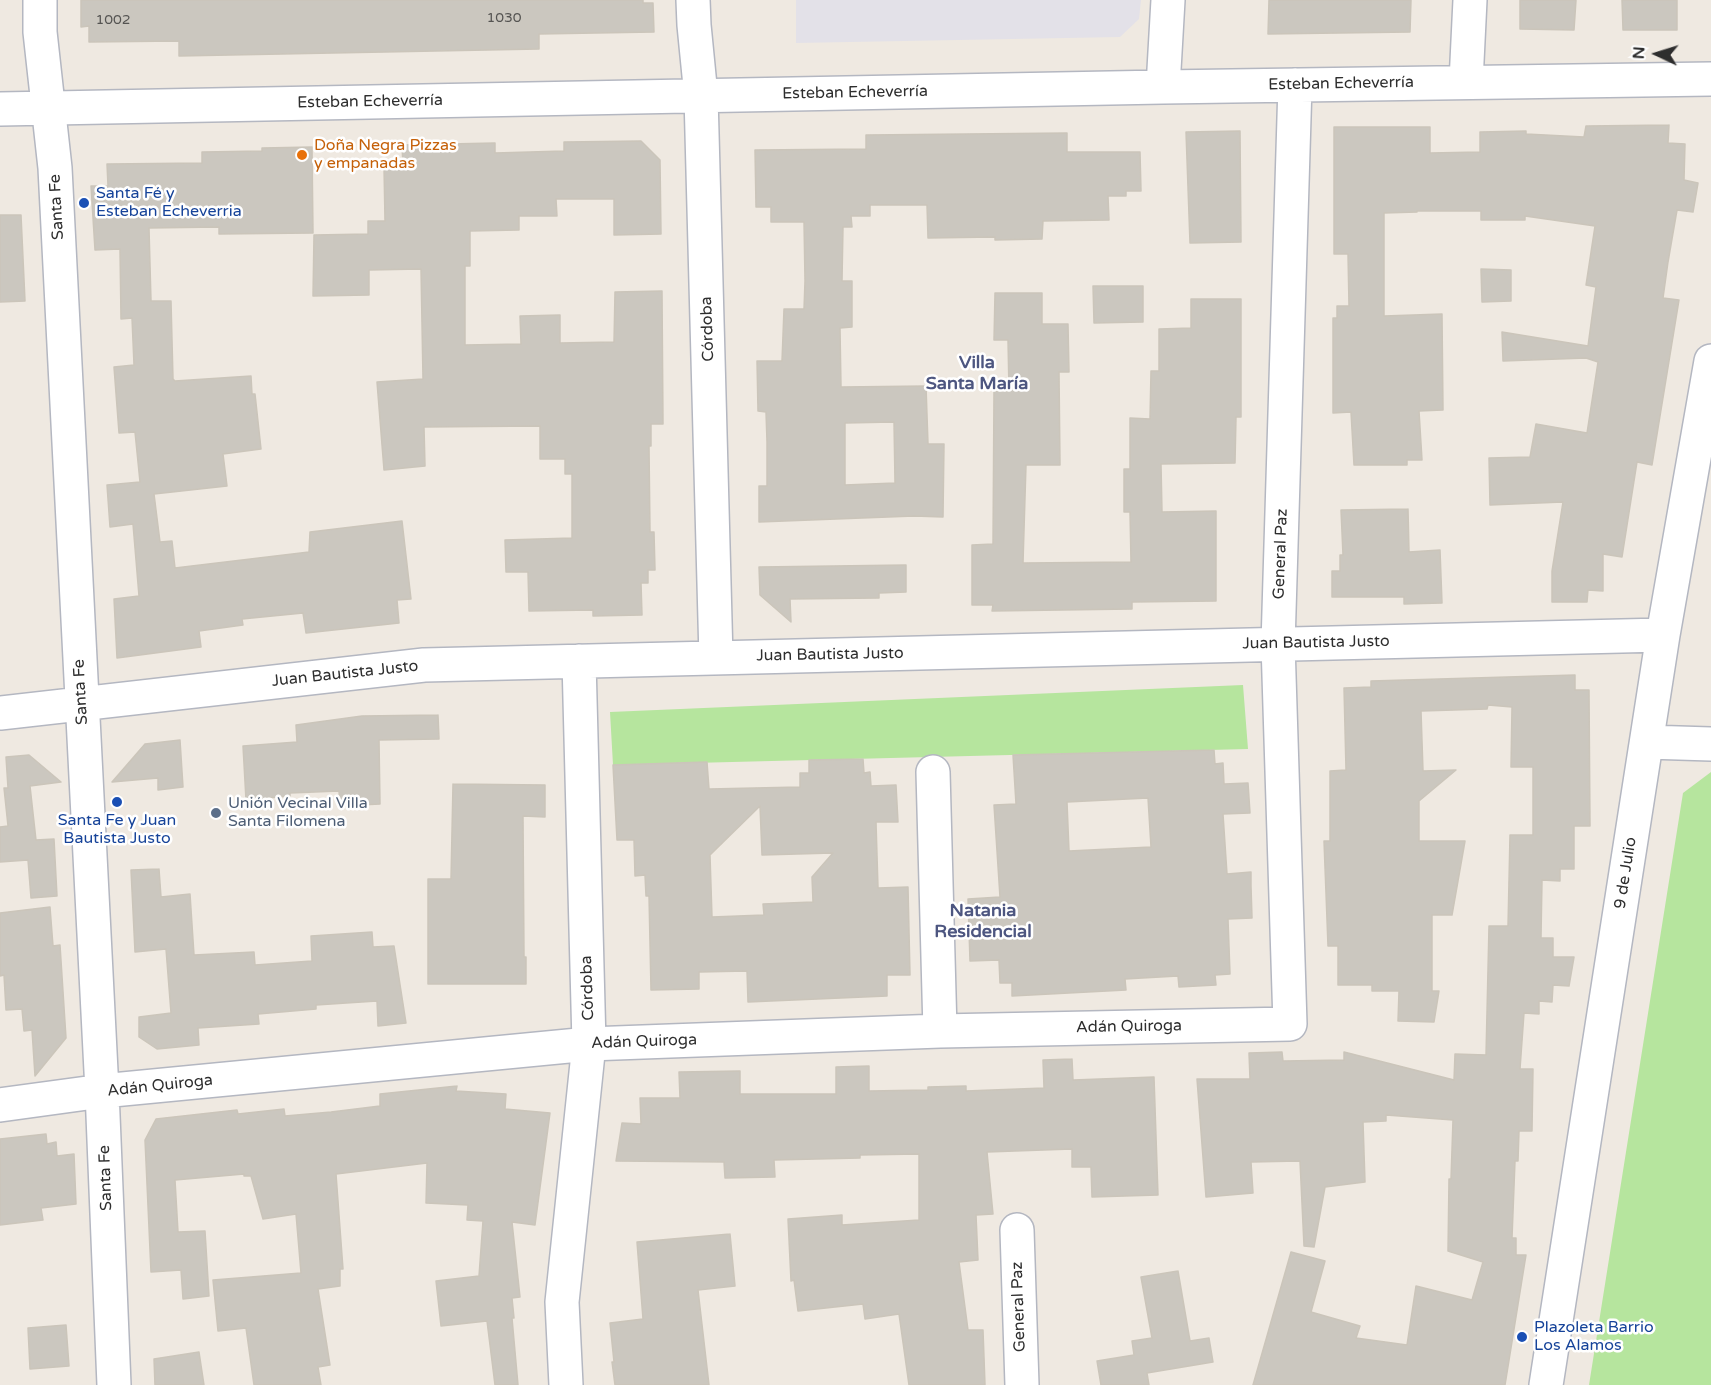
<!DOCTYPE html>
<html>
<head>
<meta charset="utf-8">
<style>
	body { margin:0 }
	#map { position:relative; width:1711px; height:1385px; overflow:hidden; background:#efe9e1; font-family:"Varela Round",sans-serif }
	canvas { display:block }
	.north { position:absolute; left:1627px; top:24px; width:60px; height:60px; -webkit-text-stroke:4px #fff; paint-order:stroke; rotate:274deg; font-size:16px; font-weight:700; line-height:24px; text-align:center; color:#2e2e2e }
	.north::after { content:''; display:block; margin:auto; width:21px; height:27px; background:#2e2e2e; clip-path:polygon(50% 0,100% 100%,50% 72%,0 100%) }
</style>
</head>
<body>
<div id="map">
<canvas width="1711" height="1385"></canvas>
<div class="north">N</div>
</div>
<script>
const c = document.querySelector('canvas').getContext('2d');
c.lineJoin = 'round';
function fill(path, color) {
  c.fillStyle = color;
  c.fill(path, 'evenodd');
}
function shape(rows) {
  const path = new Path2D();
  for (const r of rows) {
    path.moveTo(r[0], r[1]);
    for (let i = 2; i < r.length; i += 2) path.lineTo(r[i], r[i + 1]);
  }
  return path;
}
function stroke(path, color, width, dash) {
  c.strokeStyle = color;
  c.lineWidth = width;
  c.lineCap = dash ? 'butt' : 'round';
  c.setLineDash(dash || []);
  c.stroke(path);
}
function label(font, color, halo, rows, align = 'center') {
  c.font = font + ' "Varela Round",sans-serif';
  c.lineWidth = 5;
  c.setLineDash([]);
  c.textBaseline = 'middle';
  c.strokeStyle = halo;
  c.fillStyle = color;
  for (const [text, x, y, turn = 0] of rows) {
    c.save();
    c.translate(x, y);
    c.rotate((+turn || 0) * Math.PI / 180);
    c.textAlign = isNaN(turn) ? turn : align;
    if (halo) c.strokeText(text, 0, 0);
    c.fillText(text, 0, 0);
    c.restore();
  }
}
fill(shape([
	[796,0,1141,0,1139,19,1120,37,796,43]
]), '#e3e1e8');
fill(shape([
	[1243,685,1248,749,613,765,610,712],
	[1711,772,1711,1385,1589,1385,1683,793]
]), '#b6e59e');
const building = shape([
	[81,0,643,0,643,3,653,3,654,32,539,34,539,49,179,56,179,41,89,42,89,26,81,27,81,0],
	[1269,0,1411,0,1410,32,1268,34,1269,0],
	[1520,0,1576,0,1574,30,1520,29,1520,0],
	[1622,0,1677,0,1677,30,1623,30,1622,0],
	[1669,125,1668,143,1685,144,1684,180,1698,183,1693,212,1677,210,1668,262,1663,298,1679,300,1652,465,1637,462,1622,557,1603,554,1603,591,1588,590,1587,602,1552,602,1552,571,1563,502,1490,505,1489,458,1530,457,1536,424,1587,433,1598,362,1586,358,1503,361,1502,332,1588,346,1596,287,1586,285,1595,226,1525,216,1525,220,1481,220,1481,211,1417,211,1417,212,1384,213,1384,316,1442,314,1443,410,1419,411,1422,460,1407,460,1407,465,1354,465,1351,412,1333,413,1333,318,1337,318,1337,306,1349,306,1348,254,1334,254,1334,127,1430,127,1430,153,1480,152,1480,132,1526,131,1526,134,1584,137,1586,126,1669,125],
	[1240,131,1241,242,1190,243,1186,132,1240,131],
	[1067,133,1067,152,1140,152,1141,191,1126,191,1126,196,1108,196,1109,220,1043,221,1042,239,995,240,995,237,928,238,927,205,870,205,870,216,851,216,852,227,843,227,842,281,852,281,852,327,840,328,841,387,926,386,928,444,944,444,943,517,914,516,759,522,759,486,767,486,767,442,766,412,758,411,757,361,782,361,784,309,804,309,805,281,804,222,771,222,771,207,756,207,755,150,866,149,866,135,1067,133],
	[894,422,895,483,845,485,845,423,894,422],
	[641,141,660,160,661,234,614,235,614,199,556,199,557,216,519,216,519,230,470,231,470,266,465,266,465,345,521,344,520,316,560,315,560,343,614,342,615,292,662,291,663,424,651,424,651,446,649,446,650,532,654,532,655,570,648,570,648,583,641,583,642,615,593,616,593,610,529,611,528,572,506,572,505,540,572,538,572,474,565,474,565,459,540,459,540,426,424,427,425,466,384,470,377,382,423,379,421,269,369,270,369,295,313,296,314,235,368,234,368,221,385,221,384,167,403,166,402,145,495,143,495,153,564,151,564,142,641,141],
	[312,147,313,233,219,234,219,227,149,228,151,301,171,301,173,379,175,381,251,376,252,394,255,394,261,449,223,454,227,486,154,494,160,542,172,541,175,568,309,552,310,532,402,521,411,599,397,600,399,623,306,633,303,613,242,619,243,625,199,631,201,647,117,658,114,599,139,596,133,524,110,527,107,485,140,482,135,432,119,433,114,367,134,365,132,318,121,319,120,249,95,250,91,186,108,186,107,164,202,163,202,152,262,151,262,148,312,147],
	[0,215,21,215,25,301,0,302,0,215],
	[1481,269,1511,270,1511,301,1482,302,1481,269],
	[1093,286,1143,286,1143,322,1094,323,1093,286],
	[995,293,1042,293,1042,324,1068,324,1069,372,1059,372,1060,465,1026,465,1023,563,1131,562,1130,512,1124,512,1124,469,1130,469,1130,418,1150,419,1151,371,1159,371,1159,329,1191,328,1191,299,1241,299,1241,417,1236,417,1235,463,1161,464,1162,512,1216,511,1216,601,1132,602,1132,609,992,611,993,605,972,605,972,545,993,544,994,391,1009,391,1008,340,994,340,995,293],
	[1408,509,1409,552,1440,550,1442,603,1404,604,1404,597,1332,597,1332,571,1340,571,1340,555,1343,555,1341,510,1408,509],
	[906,565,906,592,879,593,879,598,790,599,791,622,760,595,759,567,906,565],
	[1575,675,1575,690,1589,690,1590,826,1574,826,1574,869,1560,869,1560,881,1542,880,1541,938,1553,938,1553,957,1574,957,1569,986,1553,985,1552,1002,1539,1001,1539,1014,1524,1013,1520,1069,1533,1069,1532,1131,1519,1131,1518,1161,1515,1161,1512,1238,1516,1238,1516,1255,1526,1255,1505,1385,1253,1385,1291,1252,1325,1261,1311,1312,1360,1326,1356,1338,1407,1345,1416,1286,1472,1300,1483,1262,1448,1251,1449,1179,1451,1179,1453,1120,1386,1115,1386,1121,1363,1122,1365,1182,1325,1187,1314,1247,1304,1246,1300,1161,1251,1162,1253,1193,1206,1197,1197,1079,1250,1079,1249,1053,1282,1052,1283,1061,1344,1060,1344,1052,1454,1080,1455,1054,1486,1055,1489,926,1508,926,1510,835,1533,835,1533,767,1511,767,1512,707,1488,705,1487,709,1421,711,1423,771,1456,770,1419,801,1419,841,1465,841,1452,915,1432,915,1432,991,1439,991,1434,1022,1398,1021,1399,991,1372,991,1372,985,1338,985,1338,946,1328,946,1324,841,1330,841,1330,771,1346,770,1344,688,1371,687,1371,681,1575,675],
	[438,715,439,739,379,740,380,804,340,806,339,791,290,793,290,796,246,800,243,746,297,742,296,725,362,716,438,715],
	[180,740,183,787,158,790,158,778,112,782,145,744,180,740],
	[1214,750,1215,764,1223,763,1224,784,1248,783,1250,813,1223,814,1227,874,1251,872,1251,886,1252,918,1228,919,1230,974,1215,975,1216,985,1179,987,1178,976,1125,979,1126,990,1012,996,1012,983,1000,983,999,960,970,961,968,899,1000,897,994,805,1016,804,1013,755,1214,750],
	[1148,798,1151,847,1069,851,1067,802,1148,798],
	[29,755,61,782,30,786,36,840,54,839,57,896,31,898,28,860,0,862,0,827,8,826,4,788,8,788,6,757,29,755],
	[863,759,864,773,870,772,871,786,896,785,898,822,876,822,878,888,908,887,910,975,887,975,887,996,748,1002,747,971,699,972,699,989,651,990,649,896,646,896,645,875,635,876,634,840,617,840,613,765,707,762,709,789,800,787,800,773,809,773,809,760,863,759],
	[760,806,762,855,833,853,812,877,813,902,763,904,764,915,712,917,710,855,760,806],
	[453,784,545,785,545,817,523,816,524,957,526,957,526,984,428,984,428,879,451,879,453,784],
	[159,869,161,897,190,894,194,955,254,952,255,965,312,961,311,936,372,932,373,947,394,946,406,1023,378,1026,377,1001,316,1005,316,1009,258,1014,259,1024,198,1028,199,1045,157,1049,139,1037,139,1017,171,1013,166,949,135,952,131,870,159,869],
	[50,907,53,946,60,945,66,1038,35,1076,32,1030,24,1031,22,1009,6,1010,4,975,0,976,0,913,50,907],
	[1072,1059,1073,1080,1154,1077,1158,1195,1092,1197,1091,1167,1072,1167,1072,1149,987,1152,993,1214,976,1215,978,1260,959,1262,968,1330,983,1330,985,1385,909,1385,899,1314,865,1319,863,1304,798,1311,794,1280,791,1281,788,1219,842,1215,842,1225,919,1220,919,1154,860,1155,860,1158,774,1160,775,1177,725,1178,724,1162,616,1161,622,1123,641,1124,640,1098,680,1098,679,1072,740,1071,740,1094,836,1094,836,1067,869,1066,869,1091,928,1090,928,1087,966,1086,966,1091,1044,1088,1043,1060,1072,1059],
	[457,1086,456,1091,506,1094,505,1109,550,1113,535,1225,512,1222,520,1297,512,1298,514,1318,512,1318,518,1385,495,1385,487,1321,441,1326,436,1281,479,1276,483,1221,467,1220,468,1205,426,1203,427,1163,336,1174,343,1269,340,1269,340,1286,318,1289,330,1365,318,1367,321,1385,254,1385,246,1328,218,1331,213,1280,301,1273,296,1214,263,1219,251,1176,244,1176,244,1174,175,1180,178,1232,205,1231,209,1296,183,1299,181,1270,151,1272,145,1140,156,1119,237,1110,238,1114,284,1109,285,1116,331,1112,380,1106,380,1094,457,1086],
	[46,1134,47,1144,56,1142,57,1156,74,1154,76,1204,41,1208,43,1220,0,1225,0,1139,46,1134],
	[730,1234,735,1286,698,1290,709,1385,615,1385,612,1362,614,1362,610,1323,643,1319,637,1242,730,1234],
	[1178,1271,1190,1341,1209,1338,1213,1362,1147,1373,1149,1385,1101,1385,1097,1361,1134,1355,1132,1341,1152,1338,1141,1277,1178,1271],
	[66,1325,69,1366,30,1369,28,1328,66,1325],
	[199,1352,204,1385,155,1385,154,1359,199,1352]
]);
fill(building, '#cbc7bf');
stroke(building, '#cbc5ba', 1.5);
const minor = shape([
	[40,0,40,32,55,168,102,1091,114,1385],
	[693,0,694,25,701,96,716,658],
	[1466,82,1470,0],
	[1163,87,1168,0],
	[0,109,1163,87,1711,79],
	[0,713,424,665,1663,635],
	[1647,742,1711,744],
	[933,772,940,1031],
	[0,1105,102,1091,589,1044,940,1031,1290,1024,1278,644,1295,85],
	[1017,1230,1022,1385],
	[566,1385,562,1302,589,1044,579,661],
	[1546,1385,1663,635,1711,361]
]);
stroke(minor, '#b4b7c1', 36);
stroke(minor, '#fff', 33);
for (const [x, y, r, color] of [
	[302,155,6,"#e8710a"],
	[84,203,6,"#1a4fb4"],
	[117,802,6,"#1a4fb4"],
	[216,813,6,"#5c6f8a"],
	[1522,1337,6,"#1a4fb4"]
]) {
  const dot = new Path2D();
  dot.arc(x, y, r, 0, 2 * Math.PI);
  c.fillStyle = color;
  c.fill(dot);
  stroke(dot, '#fff', 2);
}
label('14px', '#555452', null, [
	["1030",504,18],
	["1002",113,20]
]);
label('16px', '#2e2e2e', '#fff', [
	["Esteban Echeverría",1341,84,-1],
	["Esteban Echeverría",855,93,-1],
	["Esteban Echeverría",370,102,-1],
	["Santa Fe",57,207,-93],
	["Córdoba",708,329,-92],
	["General Paz",1281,554,-88],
	["Juan Bautista Justo",1316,643,-1],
	["Juan Bautista Justo",830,655,-1],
	["Juan Bautista Justo",345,674,-6],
	["Santa Fe",81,692,-93],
	["9 de Julio",1626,873,-81],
	["Córdoba",588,988,-92],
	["Adán Quiroga",1129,1027,-1],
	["Adán Quiroga",644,1042,-2],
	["Adán Quiroga",160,1086,-6],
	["Santa Fe",106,1178,-92],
	["General Paz",1019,1307,-92]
]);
label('16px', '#c56008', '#fff', [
	["Doña Negra Pizzas",314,146],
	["y empanadas",314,164]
], 'left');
label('16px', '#164399', '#fff', [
	["Santa Fé y",96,194],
	["Esteban Echeverria",96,212],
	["Santa Fe y Juan",117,821,"center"],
	["Bautista Justo",117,839,"center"],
	["Plazoleta Barrio",1534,1328],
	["Los Alamos",1534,1346]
], 'left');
label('16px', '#4e5e75', '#fff', [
	["Unión Vecinal Villa",228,804],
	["Santa Filomena",228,822]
], 'left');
label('bold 18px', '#4d5680', '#fff', [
	["Villa",977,363],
	["Santa María",977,384],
	["Natania",983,911],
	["Residencial",983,932]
]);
</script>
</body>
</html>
